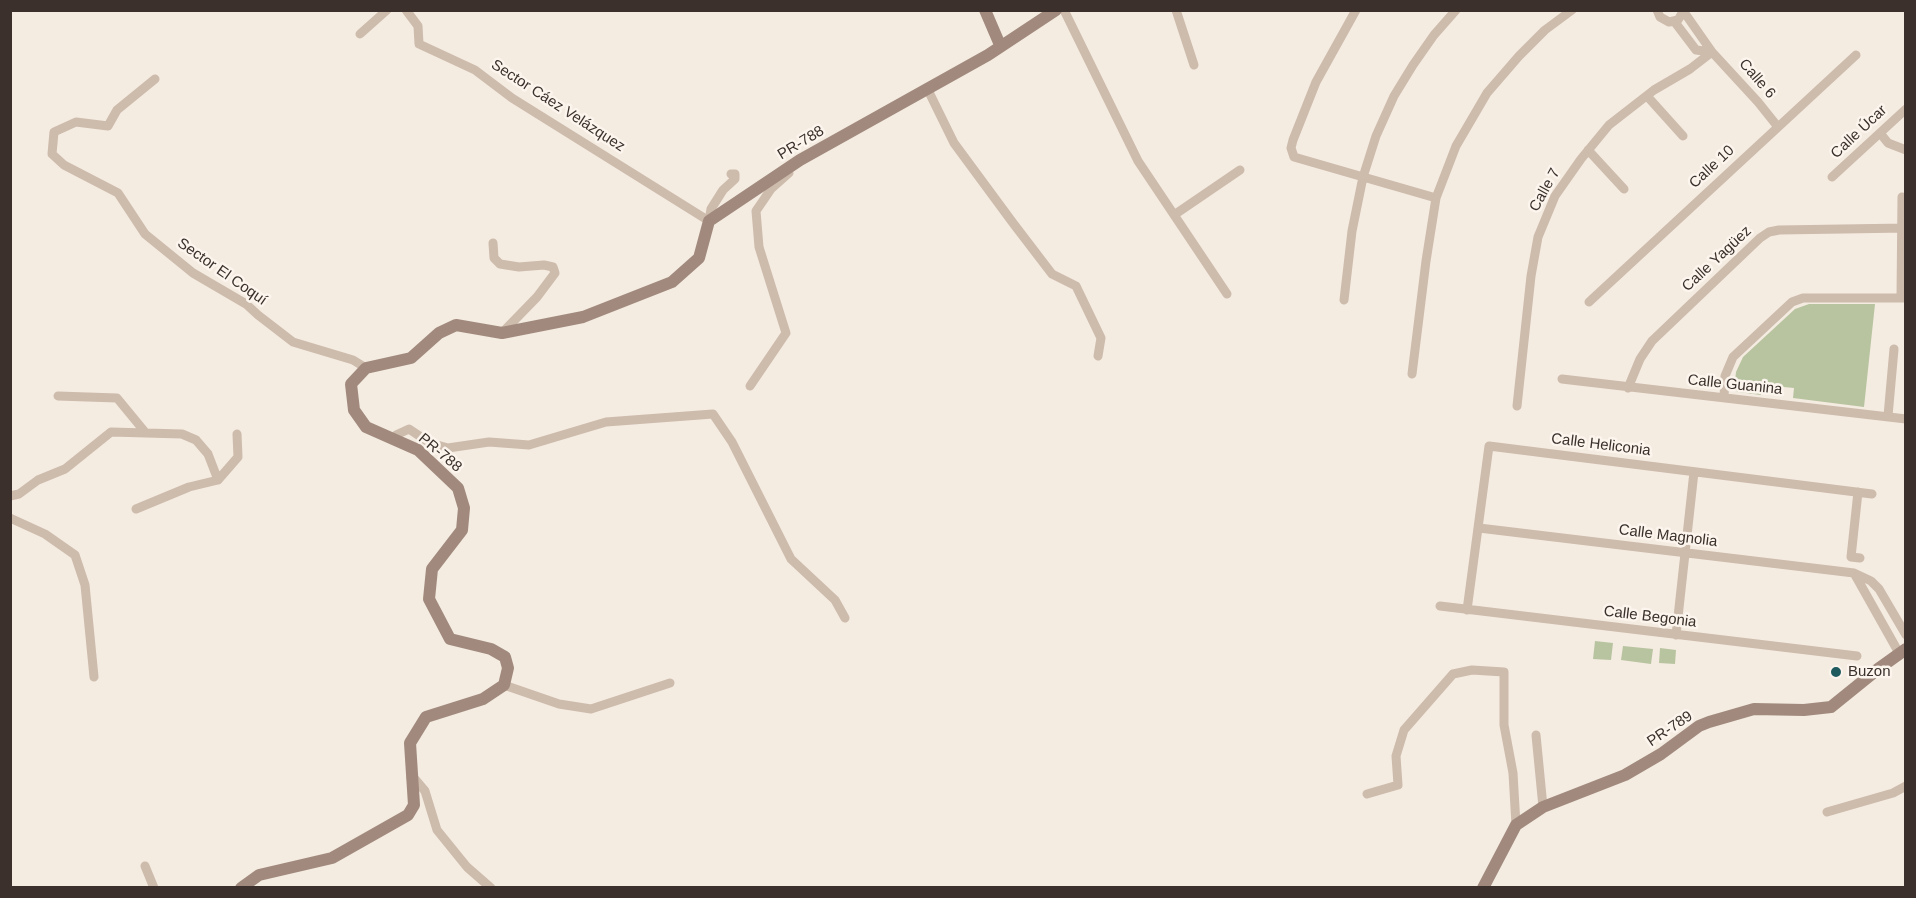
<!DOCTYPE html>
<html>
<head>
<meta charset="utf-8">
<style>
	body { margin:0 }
	#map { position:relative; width:1916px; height:898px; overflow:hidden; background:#f4ebe1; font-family:Arial,sans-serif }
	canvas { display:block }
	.frame { position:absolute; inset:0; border:12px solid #3b302b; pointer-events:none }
</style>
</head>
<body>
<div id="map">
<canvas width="1916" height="898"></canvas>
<div class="frame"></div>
</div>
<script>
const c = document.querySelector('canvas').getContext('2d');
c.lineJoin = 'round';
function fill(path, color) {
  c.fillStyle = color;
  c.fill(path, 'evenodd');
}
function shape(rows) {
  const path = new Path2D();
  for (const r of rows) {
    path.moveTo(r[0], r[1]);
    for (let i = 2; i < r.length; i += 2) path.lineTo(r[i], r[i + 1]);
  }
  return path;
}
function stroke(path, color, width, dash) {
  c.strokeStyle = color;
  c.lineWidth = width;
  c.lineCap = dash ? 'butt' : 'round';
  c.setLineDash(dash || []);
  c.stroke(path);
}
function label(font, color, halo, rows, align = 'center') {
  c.font = font + ' Arial,sans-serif';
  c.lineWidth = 5;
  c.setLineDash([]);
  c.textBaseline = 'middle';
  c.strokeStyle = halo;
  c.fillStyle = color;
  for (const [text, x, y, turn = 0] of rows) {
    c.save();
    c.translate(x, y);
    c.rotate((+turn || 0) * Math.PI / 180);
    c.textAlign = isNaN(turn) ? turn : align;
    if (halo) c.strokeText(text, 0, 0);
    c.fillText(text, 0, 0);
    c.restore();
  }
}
fill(shape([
	[1809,304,1875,304,1864,407,1793,398,1794,388,1763,385,1761,395,1738,392,1734,389,1736,372,1743,357,1795,309],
	[1595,641,1613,643,1611,660,1593,659],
	[1623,646,1653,649,1651,664,1621,660],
	[1660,648,1676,650,1675,664,1659,663]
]), '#b8c4a0');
stroke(shape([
	[406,10,418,26,419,44,475,70,512,98,709,221,711,209,723,190,735,179,735,174,731,174],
	[1064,10,1138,161,1227,294],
	[1176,10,1194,65],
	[1356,10,1316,82,1293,140,1291,148,1294,157,1436,198],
	[1657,10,1660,17,1669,22,1678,20,1684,10],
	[1674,21,1696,50,1712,52,1684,12],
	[360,34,387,10],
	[155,79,117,110,108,126,76,122,54,132,52,154,64,165,118,193,145,234,193,273,246,304,258,315,293,342,353,360,366,368],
	[927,88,954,143,1013,223,1052,274,1076,286,1101,338,1098,356],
	[1647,96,1683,136],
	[1880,133,1888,143,1906,150],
	[1588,150,1624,189],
	[1832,177,1906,109],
	[1174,215,1240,170],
	[493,243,494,258,500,264,519,267,544,265,553,267,555,273,537,297,502,333],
	[1901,298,1902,197],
	[1344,300,1352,231,1363,177,1376,136,1394,96,1413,65,1434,35,1456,10],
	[1589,302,1856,55],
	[1412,374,1426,261,1436,198,1456,146,1487,93,1519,56,1545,30,1572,10],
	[1562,379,1906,419],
	[750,386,786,333,759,247,756,211,771,189,789,173],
	[1628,388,1640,359,1652,341,1760,238,1769,232,1779,230,1906,228],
	[58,396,117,398,145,432],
	[1724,398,1725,376,1733,357,1792,302,1803,298,1906,298],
	[1517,406,1531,276,1538,237,1555,196,1581,159,1609,125,1654,90,1690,69,1712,52,1758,102,1778,127],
	[1888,416,1894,349],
	[394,438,396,435,409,429,430,443,448,448,489,442,529,445,606,422,713,414,732,442,791,559,835,600,845,618],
	[1858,492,1851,557,1860,558],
	[10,496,19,494,38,480,65,469,111,432,182,434,196,440,208,454,218,480],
	[136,509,189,487,218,480,238,457,237,434],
	[10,518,45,534,75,555,85,585,94,677],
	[1479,528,1854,573,1871,581,1879,589,1906,635],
	[1854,573,1899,653],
	[1440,606,1857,656],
	[1467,610,1489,446,1872,494],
	[1676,635,1694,472],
	[504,685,559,704,591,709,670,683],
	[1536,735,1543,807],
	[411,778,414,778,425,791,437,830,467,867,491,888],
	[1367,794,1398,785,1396,756,1404,730,1453,674,1472,670,1504,672,1504,725,1513,773,1516,825],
	[1827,812,1893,793,1906,786],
	[145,866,154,888]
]), '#cdbbac', 9);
stroke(shape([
	[985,10,1000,45],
	[241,888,259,875,332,858,408,815,414,805,410,743,426,717,483,699,504,685,508,668,505,657,491,649,450,639,429,599,432,569,462,530,464,508,458,488,418,450,366,427,354,410,351,384,366,368,411,358,439,333,456,325,502,333,583,317,672,282,699,258,709,221,800,160,988,55,1056,10],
	[1483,888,1516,825,1543,807,1625,775,1661,754,1699,726,1709,722,1754,709,1804,710,1831,707,1878,669,1906,649]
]), '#a18a7d', 12);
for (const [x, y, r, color] of [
	[1836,672,6,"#1f5a5e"]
]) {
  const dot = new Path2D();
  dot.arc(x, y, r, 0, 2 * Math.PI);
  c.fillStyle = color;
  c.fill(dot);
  stroke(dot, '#fbf5ee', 2);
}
label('15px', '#3b302b', '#fbf5ee', [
	["Calle 6",1757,79,49],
	["Sector Cáez Velázquez",558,106,33],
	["Calle Úcar",1859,132,-43],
	["PR-788",801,143,-31],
	["Calle 10",1712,167,-43],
	["Calle 7",1545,190,-61],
	["Calle Yagüez",1717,259,-43],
	["Sector El Coquí",222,272,35],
	["Calle Guanina",1735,385,6],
	["Calle Heliconia",1601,445,7],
	["PR-788",440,453,40],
	["Calle Magnolia",1668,536,7],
	["Calle Begonia",1650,617,7],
	["PR-789",1670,729,-34]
]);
label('15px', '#3b302b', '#fbf5ee', [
	["Buzon",1848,672]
], 'left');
</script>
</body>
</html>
